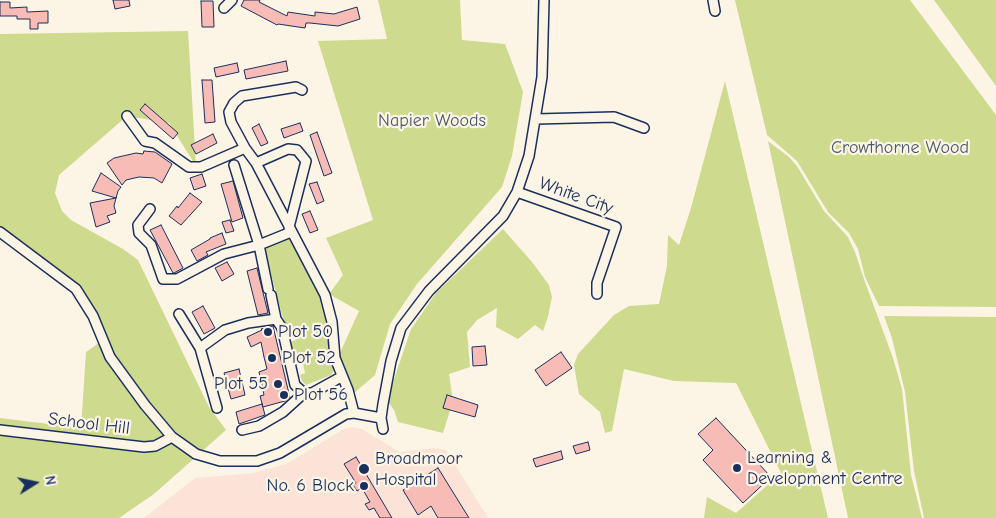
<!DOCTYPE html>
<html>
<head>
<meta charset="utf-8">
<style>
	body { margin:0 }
	#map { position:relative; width:996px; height:518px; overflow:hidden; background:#fcf5e5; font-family:"Comic Neue",sans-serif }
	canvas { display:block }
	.north { position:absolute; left:10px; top:458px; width:50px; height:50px; -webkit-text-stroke:4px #fcf5e5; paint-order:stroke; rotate:80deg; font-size:14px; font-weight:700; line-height:20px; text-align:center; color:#1b2f5e }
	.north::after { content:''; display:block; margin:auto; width:18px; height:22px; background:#1b2f5e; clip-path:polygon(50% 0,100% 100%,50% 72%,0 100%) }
</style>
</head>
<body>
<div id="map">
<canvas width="996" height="518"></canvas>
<div class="north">N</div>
</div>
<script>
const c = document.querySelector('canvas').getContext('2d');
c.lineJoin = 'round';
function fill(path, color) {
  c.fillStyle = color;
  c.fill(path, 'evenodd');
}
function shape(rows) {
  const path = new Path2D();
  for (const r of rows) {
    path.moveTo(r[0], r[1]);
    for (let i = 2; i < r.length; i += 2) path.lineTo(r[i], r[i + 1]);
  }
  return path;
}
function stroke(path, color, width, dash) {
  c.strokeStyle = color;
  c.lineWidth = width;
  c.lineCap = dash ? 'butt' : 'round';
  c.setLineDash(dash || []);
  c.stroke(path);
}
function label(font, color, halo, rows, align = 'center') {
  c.font = font + ' "Comic Neue",sans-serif';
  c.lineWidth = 4.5;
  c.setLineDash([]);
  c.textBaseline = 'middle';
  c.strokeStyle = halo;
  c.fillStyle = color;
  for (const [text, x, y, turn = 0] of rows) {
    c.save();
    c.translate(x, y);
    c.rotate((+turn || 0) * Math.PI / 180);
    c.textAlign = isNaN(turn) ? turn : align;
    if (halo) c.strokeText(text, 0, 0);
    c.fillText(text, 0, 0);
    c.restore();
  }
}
fill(shape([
	[353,427,362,429,400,452,434,448,446,450,488,518,144,518,195,478,253,473,286,464,344,429]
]), '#fbe4d7');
fill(shape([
	[378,0,460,0,462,40,505,44,523,92,512,156,502,187,417,284,390,324,375,375,353,394,339,355,359,311,329,294,343,275,326,238,373,220,318,41,387,39],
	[735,0,910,0,996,115,996,307,879,306,865,277,858,249,849,233,828,212,797,161,767,135],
	[934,0,996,0,996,86],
	[188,31,196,166,169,123,127,116,59,175,55,193,62,211,71,220,123,249,138,260,209,407,226,430,154,494,119,518,0,518,0,418,81,428,86,352,103,340,76,289,0,232,0,34],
	[725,81,828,518,704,518,707,497,736,513,781,473,736,383,674,381,624,369,612,431,605,433,600,412,579,394,574,365,578,354,614,315,629,306,659,304,667,266,668,235,679,245,691,208],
	[768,141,789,157,797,166,824,211,848,237,855,252,865,282,893,358,902,389,911,475,922,518,848,518],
	[503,229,532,262,549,285,552,297,548,317,543,331,535,325,518,339,496,327,497,308,477,320,467,332,470,367,449,374,453,401,443,433,398,422,394,410,387,400,411,329,436,293],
	[289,238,323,303,327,319,329,355,334,370,331,375,306,385,302,381,300,375,305,373,302,359,293,360,289,342,296,340,294,331,287,333,263,244],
	[884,316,996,317,996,518,924,518,914,471,905,392,892,338]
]), '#ceda8d');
const building = shape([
	[113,0,129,0,130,6,115,9,113,0],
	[244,0,260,0,259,2,287,16,288,12,315,16,315,12,334,14,357,7,360,19,338,26,310,23,306,23,305,28,278,24,277,25,241,6,244,0],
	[201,1,213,1,214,27,202,27,201,1],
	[0,2,10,2,10,8,27,7,27,12,48,11,48,23,38,23,38,29,30,29,30,19,17,19,17,16,0,16,0,2],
	[286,61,288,71,246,79,244,70,286,61],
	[237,63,239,72,216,77,214,68,237,63],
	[202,80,212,80,215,122,205,123,202,80],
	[145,104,178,133,173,139,140,110,145,104],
	[300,123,303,131,284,138,281,129,300,123],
	[259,124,268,143,261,146,252,128,259,124],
	[317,132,332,173,324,176,310,135,317,132],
	[213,134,217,143,196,154,191,145,213,134],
	[144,151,155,152,172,164,162,183,154,178,139,177,126,180,122,185,107,163,114,158,136,153,143,154,144,151],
	[101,173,121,187,118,191,116,198,92,191,101,173],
	[202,174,206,186,194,190,190,178,202,174],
	[233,181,243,218,232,222,221,184,233,181],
	[317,182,324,201,317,204,309,184,317,182],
	[190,193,202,202,181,225,169,216,177,206,178,208,190,193],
	[116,198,114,206,116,213,107,216,110,222,96,227,90,203,116,198],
	[310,211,318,230,310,233,302,214,310,211],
	[230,220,234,231,226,233,222,222,230,220],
	[161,225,183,268,174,273,173,273,150,230,161,225],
	[222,233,226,244,206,252,208,255,197,261,191,250,210,239,210,238,222,233],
	[227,262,234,274,222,281,215,268,227,262],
	[257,268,268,313,258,315,247,271,257,268],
	[203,306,215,328,204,334,192,312,203,306],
	[273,326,290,398,285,401,263,407,260,396,264,395,259,372,267,369,264,357,261,342,251,347,247,337,262,330,261,329,273,326],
	[485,346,487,365,473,366,472,347,485,346],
	[561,352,572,368,546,386,535,370,561,352],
	[239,369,245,395,231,399,224,373,239,369],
	[447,395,478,405,475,417,443,408,447,395],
	[262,404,265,415,239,424,236,412,262,404],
	[716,418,771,477,743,503,703,460,713,450,698,434,716,418],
	[588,442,590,450,576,454,573,446,588,442],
	[561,451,563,459,536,467,533,459,561,451],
	[356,457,392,518,380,518,374,508,369,510,365,504,370,502,362,488,357,491,353,485,356,483,344,464,356,457],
	[438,468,469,518,438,518,431,506,418,515,403,490,438,468]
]);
fill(building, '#f8bcb6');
stroke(building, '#1b2f5e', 1);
const minor = shape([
	[713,0,715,11],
	[224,8,232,0],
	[127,116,145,141,155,143,189,167,201,167,245,148,256,163,325,295,332,322,335,358,348,390,354,413],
	[536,119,614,117,644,128],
	[245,148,231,122,229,112,234,103,242,96,296,87,302,90],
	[256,163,288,149,297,150,306,161,289,227],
	[234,165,259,245,268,289],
	[517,192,616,227,597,283,597,294],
	[150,209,138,225,139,233,151,245,163,279,177,279,224,254,259,245,291,232],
	[0,232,76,289,93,316,110,357,145,405,172,437,196,454,220,461,257,461,280,453,346,414,354,413,381,418],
	[271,295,276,319],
	[179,314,200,348,217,408],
	[200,348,225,330,248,323,276,319,282,328,295,385,304,393,312,393,341,377],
	[383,429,381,418,383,404,391,361,401,328,429,291,503,216,517,192,529,156,542,77,544,0],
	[0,430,144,447,155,446,172,437],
	[242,430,259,426,283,412,304,393]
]);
stroke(minor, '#1b2f5e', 12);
stroke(minor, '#fcf5e5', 9);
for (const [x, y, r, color] of [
	[268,332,5,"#1b2f5e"],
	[272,358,5,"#1b2f5e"],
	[278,384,5,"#1b2f5e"],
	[284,395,5,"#1b2f5e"],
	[737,468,5,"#1b2f5e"],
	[364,469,6,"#1b2f5e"],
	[364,486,5,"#1b2f5e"]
]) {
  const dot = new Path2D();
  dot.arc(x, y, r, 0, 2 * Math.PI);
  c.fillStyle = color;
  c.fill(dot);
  stroke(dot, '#fcf5e5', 2);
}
label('18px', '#485a6a', '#fcf5e5', [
	["Napier Woods",432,121],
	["Crowthorne Wood",900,148]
]);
label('18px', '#1b2f5e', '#fcf5e5', [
	["White City",576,196,20],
	["School Hill",89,424,7]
]);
label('18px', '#1b2f5e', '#fcf5e5', [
	["Plot 50",278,332],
	["Plot 52",282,358],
	["Plot 55",268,384,"right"],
	["Plot 56",294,395],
	["Learning &",747,458],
	["Development Centre",747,479],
	["Broadmoor",375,459],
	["Hospital",375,480],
	["No. 6 Block",354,486,"right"]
], 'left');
</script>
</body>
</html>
